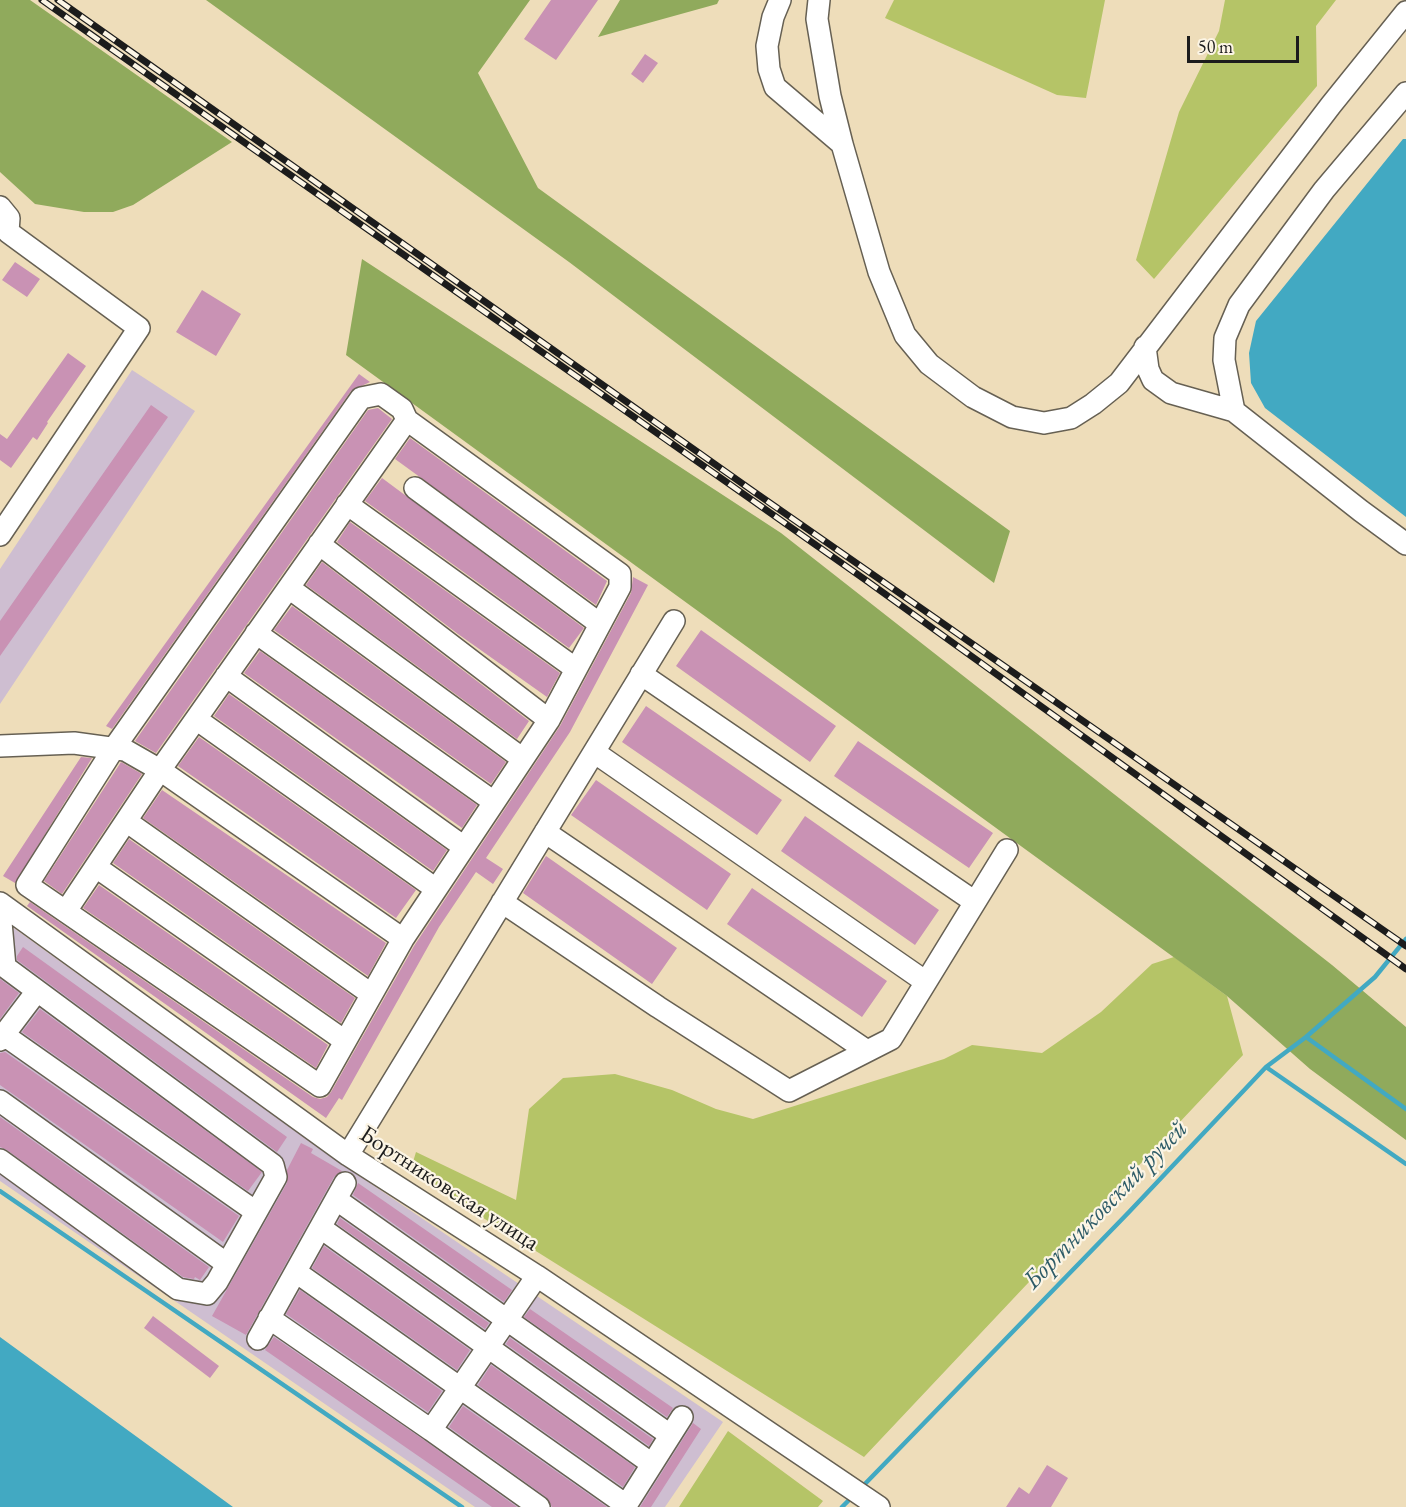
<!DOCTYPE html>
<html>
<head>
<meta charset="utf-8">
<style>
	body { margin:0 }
	#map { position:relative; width:1406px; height:1507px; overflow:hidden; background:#eeddba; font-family:"EB Garamond",serif }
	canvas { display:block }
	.scale { position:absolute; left:1187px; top:36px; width:112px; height:27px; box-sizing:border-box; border:3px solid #1c1c1c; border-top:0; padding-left:8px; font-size:18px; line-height:21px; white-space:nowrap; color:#1c1c1c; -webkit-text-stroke:4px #fcf5e5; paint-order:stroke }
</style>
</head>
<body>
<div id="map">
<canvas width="1406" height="1507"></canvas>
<div class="scale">50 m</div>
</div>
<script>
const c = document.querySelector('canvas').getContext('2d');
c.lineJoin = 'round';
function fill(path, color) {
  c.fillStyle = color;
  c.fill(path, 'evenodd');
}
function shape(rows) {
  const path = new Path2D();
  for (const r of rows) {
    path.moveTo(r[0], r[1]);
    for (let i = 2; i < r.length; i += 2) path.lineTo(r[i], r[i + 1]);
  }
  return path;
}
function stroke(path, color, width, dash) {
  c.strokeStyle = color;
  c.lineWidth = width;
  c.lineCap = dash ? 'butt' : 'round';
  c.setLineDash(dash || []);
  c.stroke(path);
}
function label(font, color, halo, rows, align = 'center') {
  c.font = font + ' "EB Garamond",serif';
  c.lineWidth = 4.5;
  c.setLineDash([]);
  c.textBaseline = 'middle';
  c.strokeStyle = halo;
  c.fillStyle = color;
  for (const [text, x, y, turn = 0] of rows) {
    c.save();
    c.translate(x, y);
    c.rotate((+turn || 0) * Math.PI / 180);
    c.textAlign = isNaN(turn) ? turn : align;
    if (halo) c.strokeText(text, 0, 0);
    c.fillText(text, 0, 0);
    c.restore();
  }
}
fill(shape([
	[132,370,195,411,0,704,0,569],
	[0,918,324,1152,723,1422,665,1507,475,1507,0,1181]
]), '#cebed1');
fill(shape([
	[894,0,1105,0,1086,98,1057,95,885,18],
	[1225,0,1336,0,1316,26,1317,86,1154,279,1136,260,1179,112,1219,31],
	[1174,957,1227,996,1243,1055,864,1457,410,1172,416,1152,516,1200,529,1109,563,1078,615,1074,672,1090,716,1109,753,1119,944,1059,972,1045,1042,1053,1101,1012,1152,964],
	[728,1431,823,1501,818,1507,679,1507]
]), '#b5c467');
fill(shape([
	[0,0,30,0,232,142,133,205,113,212,84,212,35,204,0,172],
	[206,0,530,0,478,73,538,188,1010,531,994,583,569,262],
	[620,0,719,0,717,4,598,37],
	[362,259,781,533,1332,965,1406,1027,1406,1140,1310,1069,1227,996,346,355]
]), '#90aa5c');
fill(shape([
	[1403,139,1406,139,1406,517,1265,408,1251,383,1249,353,1256,321],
	[0,1337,233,1507,0,1507]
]), '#42a9c2');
stroke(shape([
	[1306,1037,1406,1109],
	[1266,1067,1406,1164],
	[0,1191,462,1507],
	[861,1488,1129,1212,1266,1067,1306,1037,1375,977,1406,939],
	[842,1507,853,1496]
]), '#42a9c2', 4.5);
fill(shape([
	[551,0,598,0,556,60,524,39],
	[645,54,658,63,643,83,631,74],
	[15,262,40,279,27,297,2,280],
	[202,290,241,314,216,356,176,332],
	[68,353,86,366,47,422,48,423,37,440,33,437,11,468,0,460,0,434,7,439],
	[359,374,370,382,351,391,112,729,106,726],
	[151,405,168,417,0,656,0,621],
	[378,408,392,419,156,753,135,741,368,410],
	[410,438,607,581,596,605,395,459],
	[382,478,584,628,569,648,365,501],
	[350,522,560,673,547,697,458,634,337,542],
	[322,562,529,721,517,739,306,585],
	[633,577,648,585,570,732,486,858,503,869,493,884,476,872,439,927,342,1100,339,1098,326,1118,27,906,30,902,313,1097,320,1099,327,1097,331,1092,414,946,560,726,631,593],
	[292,606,506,762,491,784,274,630],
	[701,630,836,726,810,762,676,666],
	[260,651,477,805,462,828,244,673],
	[229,694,447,850,433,871,214,716],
	[646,706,782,800,757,835,622,742],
	[199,737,416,890,396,918,178,766],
	[858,741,993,833,969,868,834,776],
	[81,757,92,758,15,883,3,876],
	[121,762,142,774,62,894,44,881],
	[596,780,731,874,707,910,571,815],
	[162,790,386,943,368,976,143,818],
	[805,816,939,910,915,945,781,851],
	[129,839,355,998,341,1023,113,863],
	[546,856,677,948,652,984,523,893],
	[99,885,328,1045,316,1068,83,908],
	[752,888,887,981,862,1017,727,924],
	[23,947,287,1137,277,1152,17,960,17,956],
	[0,979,19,993,0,1019],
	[40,1009,262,1172,248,1191,22,1032],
	[5,1052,239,1216,223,1242,0,1085,0,1053],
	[0,1117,209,1267,200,1280,195,1277,194,1279,183,1277,7,1150,0,1147],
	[301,1143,313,1149,311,1153,342,1171,334,1177,246,1335,212,1316,287,1183,287,1170],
	[358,1183,512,1290,504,1302,353,1195],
	[340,1218,489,1323,485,1329,337,1224],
	[324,1246,470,1350,457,1370,312,1268],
	[300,1290,442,1391,428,1412,286,1314],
	[530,1309,673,1408,667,1417,524,1317],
	[153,1316,219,1366,210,1378,144,1328],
	[274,1337,424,1440,517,1507,492,1507,265,1350],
	[510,1338,653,1439,649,1446,506,1344],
	[491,1365,635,1467,623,1487,478,1385],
	[463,1406,607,1507,552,1507,546,1497,449,1427],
	[693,1423,701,1429,651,1507,640,1507],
	[1047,1465,1068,1478,1051,1507,1006,1507,1019,1487,1029,1494]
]), '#c992b4');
const minor = shape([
	[780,0,773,17,767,46,769,69,775,87,842,144],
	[819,0,817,19,830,96,842,144,879,272,905,335,929,364,973,397,1012,417,1044,423,1071,418,1093,404,1119,383,1331,105,1406,12],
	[0,207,9,218,8,232,139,328,0,535],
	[1145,347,1148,369,1153,380,1171,393,1234,411,1361,511,1406,544],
	[1234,411,1224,360,1225,338,1239,305,1324,190,1406,93],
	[415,488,600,624],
	[347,504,576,669],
	[319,544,549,720],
	[289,588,523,759],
	[256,633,494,802],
	[641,674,975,902],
	[226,676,464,847],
	[196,719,436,889],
	[0,746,74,743,125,750,160,770,403,939],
	[594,752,926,982],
	[126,821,371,994],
	[545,832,867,1051],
	[96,867,345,1041],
	[502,902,658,1007,789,1091,891,1039,1007,850],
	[0,903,348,1155,537,1276,879,1507],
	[0,911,5,967,273,1165,276,1177,217,1282,207,1294,178,1289,0,1160],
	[66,911,160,770,407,420,620,574,620,587,549,720,403,939,320,1086,27,885,114,748,361,398,381,394,402,409,407,420],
	[4,1035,256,1212],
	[0,1040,37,991],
	[0,1101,227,1264],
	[348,1155,674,621],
	[337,1200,670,1435],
	[321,1228,652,1464],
	[296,1272,626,1505],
	[537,1276,431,1430,539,1507],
	[269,1318,431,1430],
	[258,1339,345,1183],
	[625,1507,682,1417]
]);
stroke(minor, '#666053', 24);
stroke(minor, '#fff', 21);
const rail = shape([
	[42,0,867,581,1406,969],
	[58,0,750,489,1406,946]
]);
stroke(rail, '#1c1c1c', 7);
stroke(rail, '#fcf5e5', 4.5, [14]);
label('24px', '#1c1c1c', '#fcf5e5', [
	["Бортниковская улица",449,1189,33]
]);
label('italic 26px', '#2d5b67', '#fcf5e5', [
	["Бортниковский ручей",1106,1205,-46]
]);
</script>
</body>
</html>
